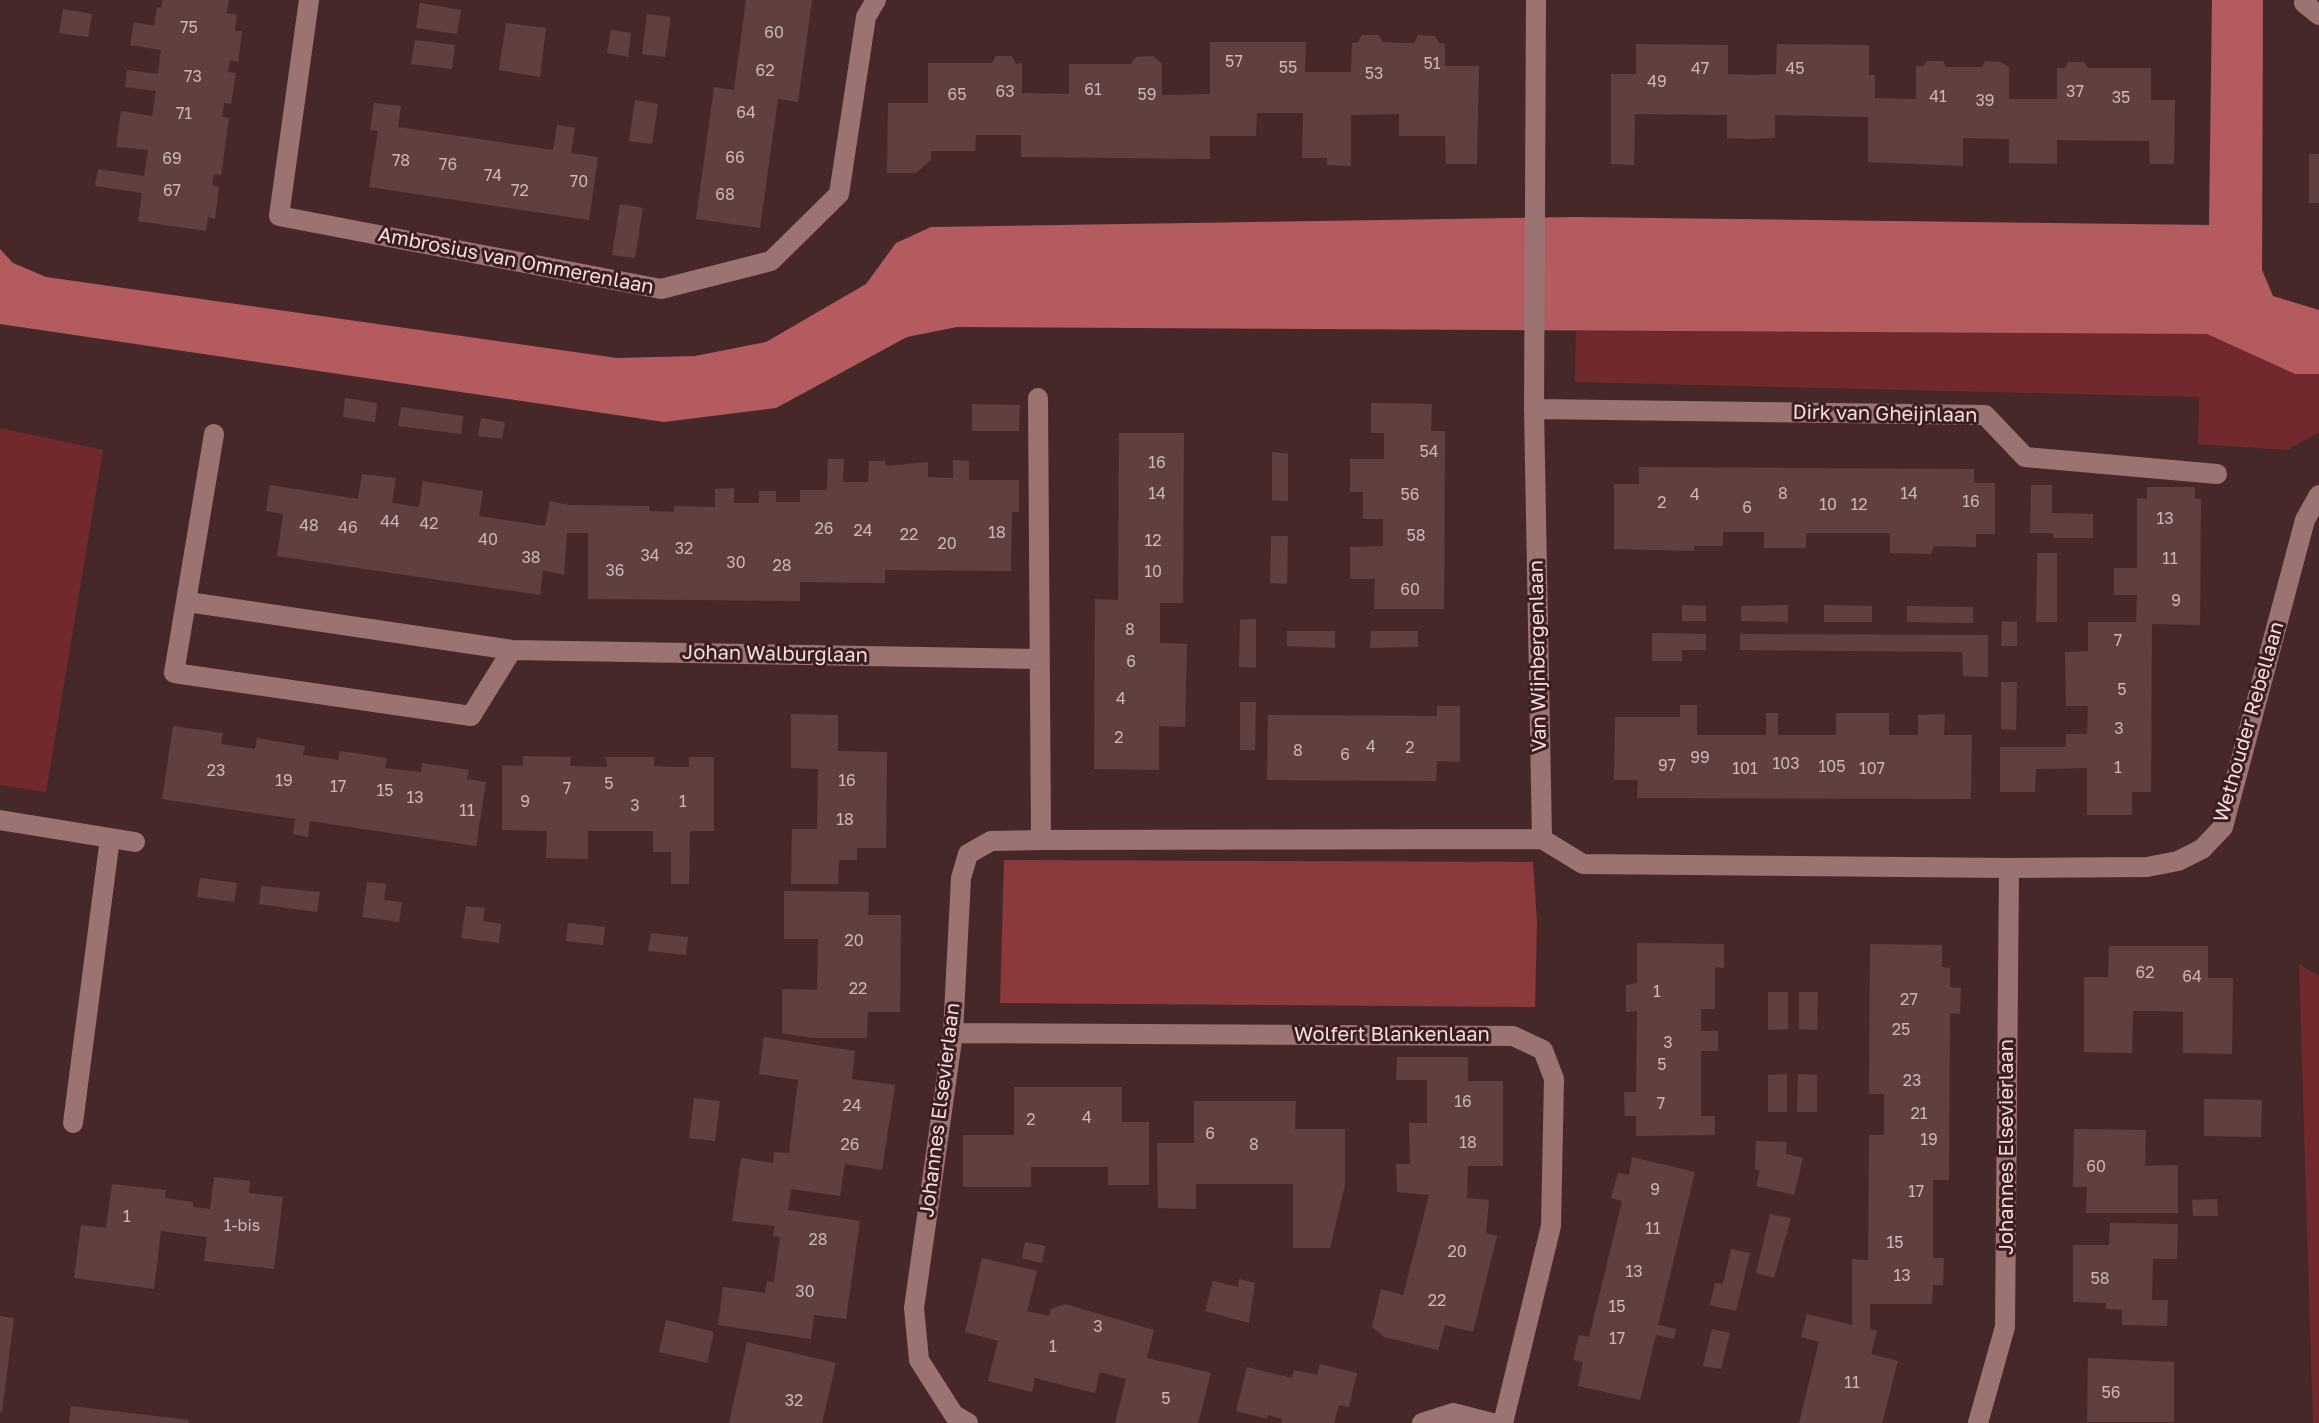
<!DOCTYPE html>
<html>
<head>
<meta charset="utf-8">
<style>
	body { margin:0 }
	canvas { display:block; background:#472829 }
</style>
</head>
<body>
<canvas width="2319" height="1423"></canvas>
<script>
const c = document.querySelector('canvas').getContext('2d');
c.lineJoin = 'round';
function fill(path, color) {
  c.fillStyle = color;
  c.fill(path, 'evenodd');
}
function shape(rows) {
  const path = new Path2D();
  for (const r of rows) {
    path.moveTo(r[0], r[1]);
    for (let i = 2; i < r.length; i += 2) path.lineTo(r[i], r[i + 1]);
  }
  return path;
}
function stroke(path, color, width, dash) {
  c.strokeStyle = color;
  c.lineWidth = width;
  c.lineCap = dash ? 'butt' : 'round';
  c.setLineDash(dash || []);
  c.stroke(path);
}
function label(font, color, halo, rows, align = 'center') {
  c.font = font + ' "Golos Text",sans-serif';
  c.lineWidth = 6;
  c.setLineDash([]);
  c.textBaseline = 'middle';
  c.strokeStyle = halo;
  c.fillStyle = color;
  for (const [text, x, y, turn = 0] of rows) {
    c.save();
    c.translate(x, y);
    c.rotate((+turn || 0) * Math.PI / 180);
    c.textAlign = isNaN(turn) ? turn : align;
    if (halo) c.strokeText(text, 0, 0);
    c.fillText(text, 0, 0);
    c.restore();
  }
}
fill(shape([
	[1576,331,2207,334,2295,374,2319,374,2319,432,2287,450,2198,444,2199,397,1575,382],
	[0,428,103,450,46,792,0,785],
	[2299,964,2319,976,2319,1423,2313,1423]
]), '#71292e');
fill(shape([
	[1004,860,1533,862,1537,922,1535,1007,1000,1003]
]), '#8c393e');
fill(shape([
	[2212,0,2263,0,2262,270,2273,296,2319,310,2319,374,2295,374,2207,334,957,327,907,337,776,408,664,422,0,324,0,249,13,263,46,277,617,358,695,356,766,342,866,284,896,243,931,227,1576,217,2209,225]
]), '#b35b5e');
fill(shape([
	[163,0,229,0,227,13,237,15,235,31,242,31,238,62,230,60,228,72,236,73,231,104,224,103,222,117,229,118,221,175,214,174,212,185,219,187,215,219,208,217,206,231,138,221,142,193,95,186,98,169,144,176,148,150,116,147,121,111,152,116,156,91,125,87,127,70,158,74,161,50,130,45,134,22,154,26,157,7,161,8],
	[746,0,812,0,798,102,778,99,760,228,696,219,714,87,734,90],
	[420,3,461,10,457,34,416,28],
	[63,9,92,14,88,37,59,33],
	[647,14,671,17,665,57,642,54],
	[506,23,546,28,540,77,499,70],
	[611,30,631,33,628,57,607,53],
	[1362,35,1378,35,1383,42,1399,43,1414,43,1418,35,1435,36,1439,43,1445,44,1445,66,1479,66,1477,164,1446,164,1445,136,1399,136,1399,114,1351,115,1351,166,1327,165,1327,158,1302,158,1303,113,1257,113,1256,136,1210,136,1210,159,1021,157,1021,135,976,135,975,151,931,151,931,160,916,173,887,173,888,103,928,103,928,63,992,63,996,56,1012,56,1016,64,1022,63,1022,93,1069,94,1069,64,1131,64,1136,57,1153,56,1162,64,1162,95,1210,94,1210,42,1306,42,1305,72,1351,72,1352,43,1358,42],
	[415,40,455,45,452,69,411,64],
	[1636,44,1728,45,1728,74,1753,75,1776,74,1777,44,1869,45,1869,75,1875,75,1875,98,1916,99,1916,66,1924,66,1927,61,1943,61,1946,67,1982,67,1985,61,2000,62,2009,67,2009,99,2057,99,2057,68,2065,68,2068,62,2084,62,2088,68,2151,68,2151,100,2175,100,2174,164,2150,164,2149,141,2057,140,2057,164,2009,163,2009,139,1963,138,1963,166,1868,162,1868,117,1775,115,1775,138,1751,139,1727,138,1727,115,1635,114,1634,165,1611,164,1611,74,1636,74],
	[635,100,658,104,652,144,629,141],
	[374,103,401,106,398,127,553,150,557,125,575,128,571,153,598,157,589,220,369,187,378,131,370,130],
	[2309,154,2319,154,2319,203,2309,203],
	[620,204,643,208,635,258,612,255],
	[345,398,377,403,375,422,343,417],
	[1371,403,1432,404,1431,431,1445,431,1444,609,1374,609,1375,579,1350,579,1350,547,1383,546,1383,519,1363,519,1363,492,1350,492,1350,459,1384,459,1384,433,1371,433],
	[972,404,1020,405,1019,431,972,431],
	[401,407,463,416,461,434,398,426],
	[481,418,505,422,502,439,478,436],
	[1119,433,1184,433,1183,603,1160,603,1160,643,1187,644,1185,727,1159,726,1159,770,1094,769,1095,599,1118,600],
	[1272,452,1288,454,1288,501,1272,500],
	[828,459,844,459,843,482,868,482,869,461,885,461,886,466,928,462,928,477,953,478,953,460,969,461,969,480,1019,480,1019,512,1012,512,1011,571,885,570,885,583,800,582,800,601,588,599,588,533,567,533,564,575,543,570,540,595,277,556,283,514,266,511,270,485,358,499,362,474,396,478,392,503,419,507,423,481,483,491,479,516,545,526,550,501,569,505,649,506,650,511,674,512,674,506,715,507,715,489,734,488,734,503,759,503,759,491,776,491,776,502,800,502,800,490,827,490],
	[1639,467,1974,469,1974,483,1995,483,1995,534,1976,534,1976,547,1934,546,1931,554,1890,553,1890,533,1806,533,1806,548,1764,548,1764,532,1723,532,1723,546,1694,546,1694,551,1614,549,1614,484,1639,484],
	[2031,485,2052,485,2052,513,2093,514,2093,538,2053,538,2053,533,2030,533],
	[2147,487,2195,487,2195,499,2201,499,2200,625,2152,624,2151,792,2132,792,2132,815,2087,815,2087,768,2036,769,2035,792,2000,792,2000,747,2066,747,2066,734,2087,734,2088,706,2066,706,2065,652,2088,651,2088,622,2136,622,2137,595,2114,595,2114,568,2137,568,2137,498,2147,499],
	[1271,536,1288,536,1287,584,1270,583],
	[2037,553,2057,553,2057,622,2036,622],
	[1682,605,1706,606,1706,621,1682,621],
	[1788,605,1788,622,1741,621,1741,606],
	[1824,605,1872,606,1872,622,1824,622],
	[1907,606,1973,607,1973,623,1907,622],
	[1256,619,1256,668,1239,667,1240,620],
	[2002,621,2017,622,2017,646,2001,646],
	[1287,631,1335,631,1335,648,1287,646],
	[1371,631,1418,631,1418,647,1370,648],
	[1652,633,1706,634,1706,650,1682,650,1682,661,1652,661],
	[1740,634,1988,635,1988,677,1963,676,1962,652,1740,650],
	[2001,682,2017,682,2016,730,2001,729],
	[1240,702,1256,702,1255,750,1240,750],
	[1680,705,1697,705,1697,735,1766,735,1766,713,1778,713,1778,735,1836,735,1836,713,1889,713,1889,735,1918,735,1918,715,1945,714,1944,735,1972,735,1971,799,1637,798,1638,780,1614,780,1615,717,1680,717],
	[1437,706,1460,706,1460,762,1437,761,1436,781,1267,780,1268,715,1437,716],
	[791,714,838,715,838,751,887,752,886,848,857,848,857,860,839,860,838,884,791,884,792,829,817,829,818,769,791,768],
	[173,726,223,733,221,744,255,749,257,738,305,746,303,755,338,760,340,751,387,758,385,768,421,772,422,763,469,770,467,779,486,782,476,846,310,821,308,837,293,834,295,819,162,799],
	[523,756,571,757,570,766,607,767,606,757,654,757,654,766,671,767,689,767,689,757,714,757,714,831,690,831,689,884,671,884,671,852,653,852,653,831,588,831,588,859,546,858,547,831,502,830,502,765,523,766],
	[200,878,237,883,234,902,197,897],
	[367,882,386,884,384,900,402,902,399,922,362,917],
	[261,886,320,892,317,912,259,904],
	[784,891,869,892,868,915,901,915,900,1012,868,1012,867,1038,812,1038,782,1033,782,989,817,990,818,939,784,939],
	[466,906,485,908,483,921,501,924,499,943,461,938],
	[568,923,605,927,603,945,566,941],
	[651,933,688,937,686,955,648,951],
	[1637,943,1724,944,1724,968,1715,967,1715,1009,1701,1009,1701,1031,1718,1031,1718,1051,1701,1051,1701,1116,1715,1116,1715,1135,1636,1136,1636,1116,1625,1116,1624,1092,1636,1092,1637,1011,1626,1012,1626,985,1637,983],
	[1870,944,1942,945,1942,967,1950,968,1950,987,1961,988,1960,1014,1950,1013,1949,1180,1933,1180,1933,1258,1944,1258,1943,1285,1933,1285,1932,1304,1870,1304,1870,1329,1877,1331,1871,1354,1898,1361,1882,1423,1799,1423,1819,1342,1801,1337,1807,1314,1852,1325,1852,1259,1868,1260,1869,1135,1884,1135,1884,1094,1869,1094],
	[2109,946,2208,946,2208,978,2233,978,2232,1054,2183,1053,2183,1012,2159,1011,2133,1011,2132,1053,2084,1052,2084,977,2108,977],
	[1768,992,1788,992,1788,1029,1768,1030],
	[1799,992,1818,992,1817,1030,1799,1029],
	[764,1037,855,1051,852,1079,895,1085,882,1170,845,1164,840,1196,791,1189,788,1210,860,1221,846,1319,814,1315,811,1339,718,1325,723,1287,765,1293,767,1281,774,1282,780,1237,773,1236,775,1226,732,1221,741,1158,773,1163,774,1152,789,1153,798,1080,759,1074],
	[1397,1057,1468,1057,1468,1081,1503,1081,1503,1166,1468,1166,1467,1198,1489,1200,1486,1233,1497,1236,1473,1332,1445,1325,1438,1350,1384,1337,1372,1327,1381,1289,1403,1295,1429,1195,1397,1192,1396,1164,1410,1164,1409,1123,1427,1123,1427,1080,1396,1080],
	[1787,1074,1787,1112,1768,1112,1768,1075],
	[1798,1074,1817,1075,1817,1112,1797,1112],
	[1014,1087,1122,1087,1122,1122,1149,1122,1149,1185,1108,1185,1108,1167,1031,1167,1031,1187,963,1187,963,1135,1014,1135],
	[694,1098,720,1101,715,1141,689,1138],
	[2204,1099,2262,1100,2261,1137,2204,1136],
	[1194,1101,1296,1101,1295,1129,1345,1129,1345,1185,1330,1248,1293,1248,1293,1184,1196,1184,1196,1209,1158,1208,1157,1143,1194,1143],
	[2074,1129,2146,1130,2145,1166,2178,1165,2178,1213,2086,1213,2087,1187,2073,1187],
	[1756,1141,1787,1142,1786,1154,1803,1158,1794,1195,1756,1186,1760,1170,1755,1170],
	[1632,1157,1695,1172,1658,1325,1676,1329,1674,1339,1656,1335,1640,1400,1578,1386,1583,1362,1573,1360,1579,1335,1589,1337,1613,1239,1622,1201,1611,1198,1618,1173,1629,1175],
	[214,1177,250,1181,249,1193,283,1197,274,1269,204,1261,207,1237,161,1231,154,1289,74,1278,81,1225,106,1228,112,1184,166,1190,165,1198,193,1202,193,1207,210,1209],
	[2217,1199,2218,1216,2193,1216,2192,1200],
	[1770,1214,1791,1218,1774,1278,1756,1273],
	[2110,1223,2178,1224,2177,1259,2153,1259,2152,1300,2168,1300,2167,1326,2122,1325,2122,1310,2106,1309,2106,1303,2073,1302,2073,1245,2109,1245],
	[1025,1242,1045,1246,1042,1263,1022,1258],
	[1731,1249,1750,1253,1736,1311,1710,1305,1715,1283,1723,1284],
	[982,1258,1037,1271,1027,1311,1049,1316,1051,1309,1065,1304,1154,1330,1147,1358,1211,1373,1198,1423,1115,1423,1126,1379,1100,1372,1095,1393,1035,1378,1032,1392,988,1381,998,1341,965,1332],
	[1239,1279,1255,1283,1249,1323,1205,1311,1213,1281,1238,1287],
	[0,1316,14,1318,2,1412,0,1411],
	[666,1320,714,1332,707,1363,659,1352],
	[1712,1329,1730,1333,1721,1369,1703,1366],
	[747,1342,836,1363,822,1423,729,1423],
	[2088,1358,2174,1362,2174,1422,2087,1422],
	[1320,1364,1357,1373,1349,1407,1339,1405,1334,1423,1281,1423,1282,1419,1268,1415,1267,1419,1236,1411,1247,1367,1292,1378,1294,1370,1317,1375],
	[71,1406,189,1420,188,1423,69,1423]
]), '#603f3f');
stroke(shape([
	[309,0,279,216,661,289,771,261,839,194,866,17,876,0],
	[1536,0,1534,409,1542,839,1583,864,2009,868,2147,867,2178,861,2202,849,2223,827,2305,520,2319,495],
	[2304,3,2319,15],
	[1038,398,1041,840],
	[1534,409,1985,415,2025,457,2217,474],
	[214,434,174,673,471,716,512,650],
	[188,602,512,650,1039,659],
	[0,820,135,842],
	[953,1033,1513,1036,1543,1050,1554,1079,1551,1226,1503,1423],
	[73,1123,110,838],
	[968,1423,954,1415,919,1360,914,1308,953,1033,961,878,968,854,991,841,1041,840,1542,839],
	[1422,1423,1453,1413,1492,1423],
	[1978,1423,2005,1327,2009,868]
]), '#9c7373', 20);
label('16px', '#ceb6b6', null, [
	["75",189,28],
	["60",774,33],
	["57",1234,62],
	["51",1432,64],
	["55",1288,68],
	["47",1700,69],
	["45",1795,69],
	["62",765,71],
	["53",1374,74],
	["73",193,77],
	["49",1657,82],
	["61",1093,90],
	["63",1005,92],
	["37",2075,92],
	["65",957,95],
	["59",1147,95],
	["41",1938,97],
	["35",2121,98],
	["39",1985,101],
	["64",746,113],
	["71",184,114],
	["66",735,158],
	["69",172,159],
	["78",401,161],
	["76",448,165],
	["74",493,176],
	["70",579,182],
	["67",172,191],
	["72",520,191],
	["68",725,195],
	["54",1429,452],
	["16",1157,463],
	["14",1157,494],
	["8",1783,494],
	["14",1909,494],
	["56",1410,495],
	["4",1695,495],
	["16",1971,502],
	["2",1662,503],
	["10",1828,505],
	["12",1859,505],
	["6",1747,508],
	["13",2165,519],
	["44",390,522],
	["42",429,524],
	["48",309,526],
	["46",348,528],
	["26",824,529],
	["24",863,531],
	["18",997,533],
	["22",909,535],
	["58",1416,536],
	["40",488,540],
	["12",1153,541],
	["20",947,544],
	["32",684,549],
	["34",650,556],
	["38",531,558],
	["11",2170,559],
	["30",736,563],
	["28",782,566],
	["36",615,571],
	["10",1153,572],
	["60",1410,590],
	["9",2176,601],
	["8",1130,630],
	["7",2118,641],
	["6",1131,662],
	["5",2122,690],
	["4",1121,699],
	["3",2119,729],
	["2",1119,738],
	["4",1371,747],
	["2",1410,748],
	["8",1298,751],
	["6",1345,755],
	["99",1700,758],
	["103",1786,764],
	["97",1667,766],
	["105",1832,767],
	["1",2118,768],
	["101",1745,769],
	["107",1872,769],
	["23",216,771],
	["19",284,781],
	["16",847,781],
	["5",609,784],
	["17",338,787],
	["7",567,789],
	["15",385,791],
	["13",415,798],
	["9",525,802],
	["1",683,802],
	["3",635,806],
	["11",467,811],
	["18",845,820],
	["20",854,941],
	["62",2145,973],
	["64",2192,977],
	["22",858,989],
	["1",1657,992],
	["27",1909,1000],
	["25",1901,1030],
	["3",1668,1043],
	["5",1662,1065],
	["23",1912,1081],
	["16",1463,1102],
	["7",1661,1104],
	["24",852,1106],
	["21",1919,1114],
	["4",1087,1118],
	["2",1031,1120],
	["6",1210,1134],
	["19",1929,1140],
	["18",1468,1143],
	["26",850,1145],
	["8",1254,1145],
	["60",2096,1167],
	["9",1655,1190],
	["17",1916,1192],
	["1",127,1217],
	["1-bis",242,1226],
	["11",1653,1229],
	["28",818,1240],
	["15",1895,1243],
	["20",1457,1252],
	["13",1634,1272],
	["13",1902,1276],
	["58",2100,1279],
	["30",805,1292],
	["22",1437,1301],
	["15",1617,1307],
	["3",1098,1327],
	["17",1617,1339],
	["1",1053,1347],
	["11",1852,1383],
	["56",2111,1393],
	["5",1166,1399],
	["32",794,1401]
]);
label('20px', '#f3dede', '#3c1e1f', [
	["Ambrosius van Ommerenlaan",516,261,11],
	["Dirk van Gheijnlaan",1885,414,1],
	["Johan Walburglaan",775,654,1],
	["Van Wijnbergenlaan",1538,656,-91],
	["Wethouder Rebellaan",2249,722,-74],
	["Wolfert Blankenlaan",1392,1035],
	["Johannes Elsevierlaan",940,1110,-83],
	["Johannes Elsevierlaan",2007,1147,-90]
]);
</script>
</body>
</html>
